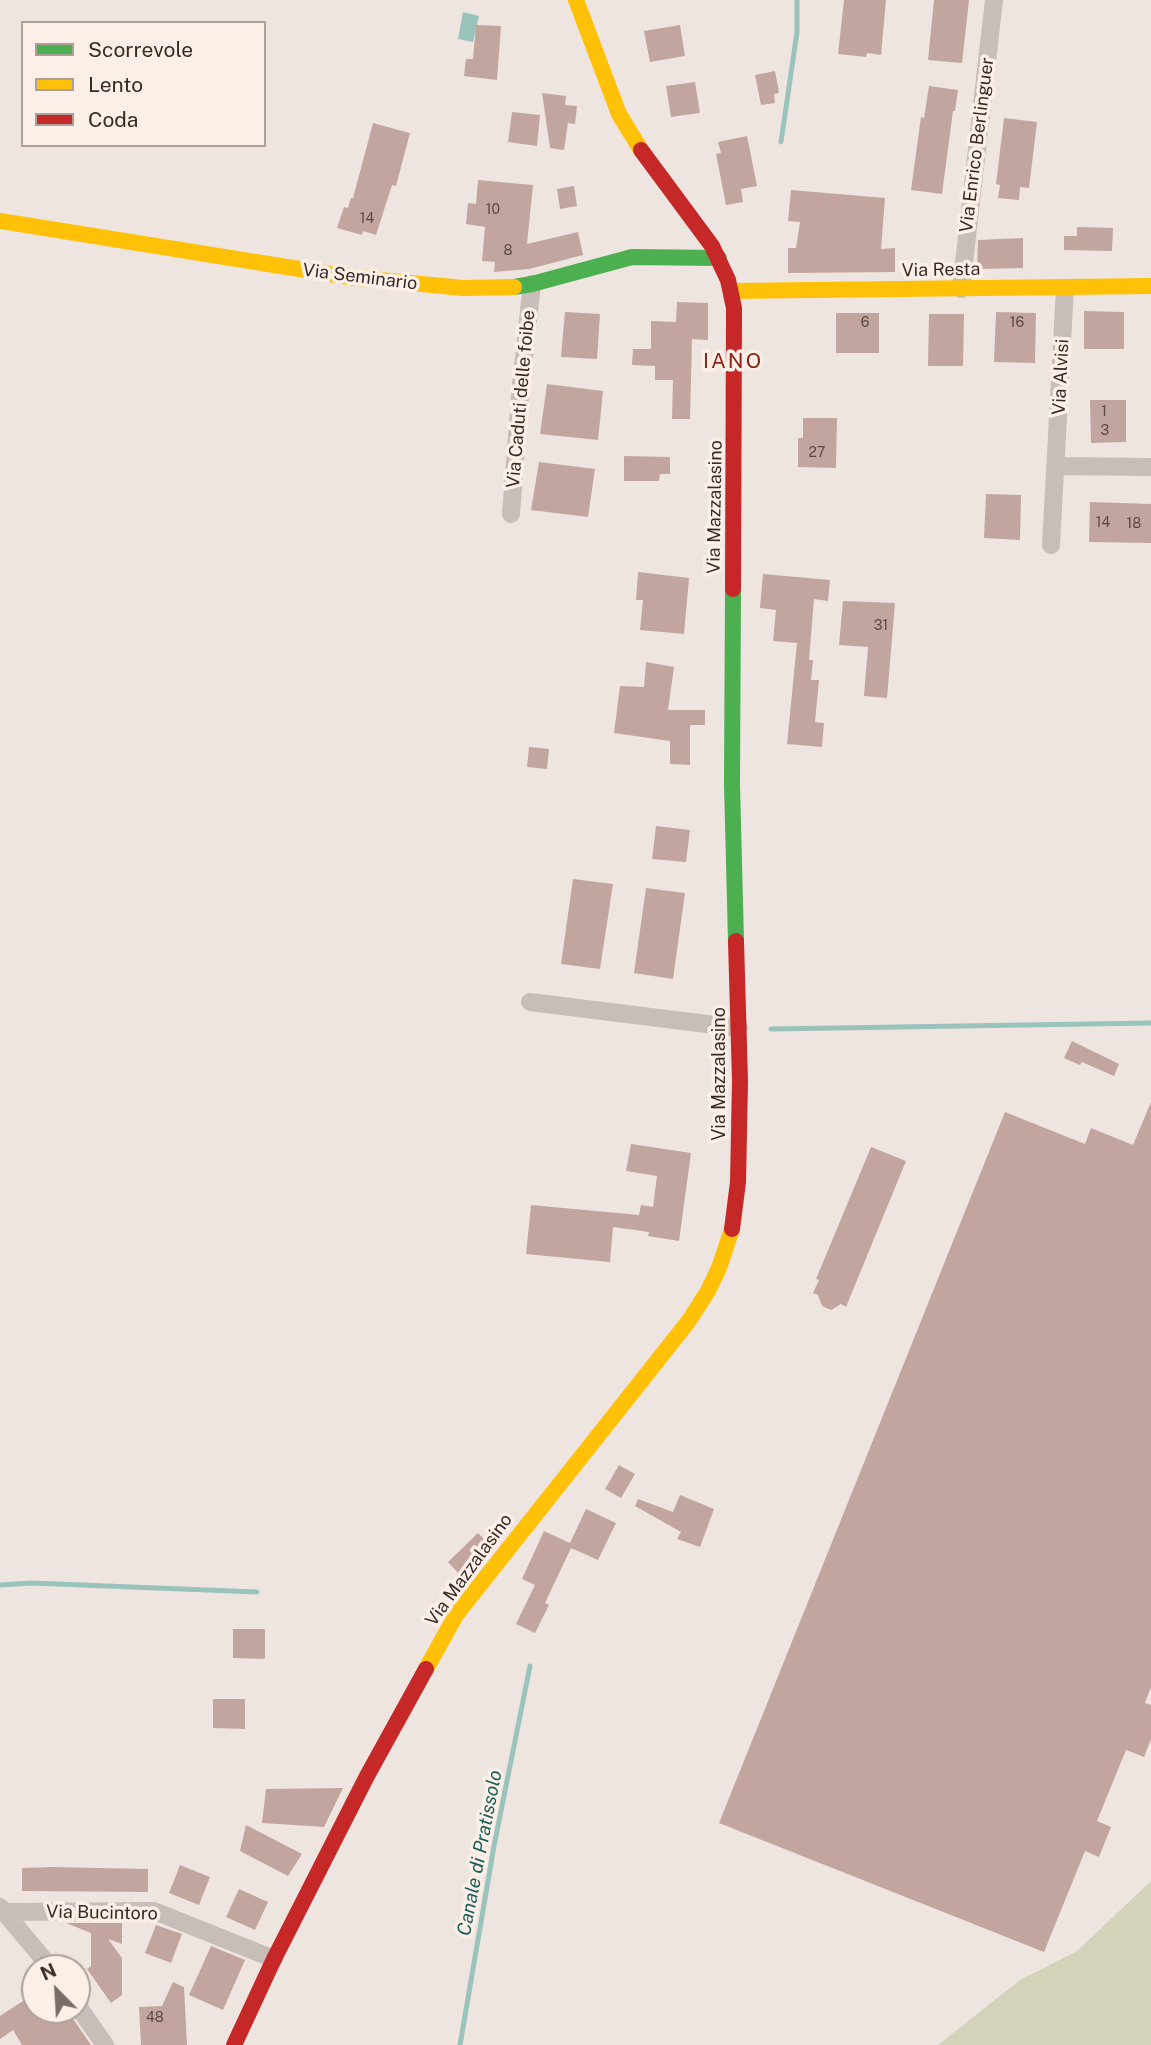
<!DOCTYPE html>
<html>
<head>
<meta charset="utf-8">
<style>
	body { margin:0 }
	#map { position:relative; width:1151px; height:2045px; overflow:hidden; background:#eee5e0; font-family:"Public Sans",sans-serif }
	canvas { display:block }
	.legend { position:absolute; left:21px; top:21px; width:245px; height:126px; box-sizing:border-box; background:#fbefe7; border:2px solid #ada09a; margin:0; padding:9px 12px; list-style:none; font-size:21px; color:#382a27 }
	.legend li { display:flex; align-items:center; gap:14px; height:35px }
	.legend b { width:35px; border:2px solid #ada09a }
	.north { position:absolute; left:21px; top:1954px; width:70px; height:70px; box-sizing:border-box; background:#fbefe7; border:2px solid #ada09a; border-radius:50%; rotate:336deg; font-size:19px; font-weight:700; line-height:28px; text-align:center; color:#382a27 }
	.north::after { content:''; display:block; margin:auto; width:24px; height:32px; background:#786b68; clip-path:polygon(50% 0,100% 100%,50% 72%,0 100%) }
</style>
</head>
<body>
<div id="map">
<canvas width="1151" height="2045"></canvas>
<ul class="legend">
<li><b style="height:9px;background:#4caf50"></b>Scorrevole</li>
<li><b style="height:9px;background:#ffc107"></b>Lento</li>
<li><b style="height:9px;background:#c62828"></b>Coda</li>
</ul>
<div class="north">N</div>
</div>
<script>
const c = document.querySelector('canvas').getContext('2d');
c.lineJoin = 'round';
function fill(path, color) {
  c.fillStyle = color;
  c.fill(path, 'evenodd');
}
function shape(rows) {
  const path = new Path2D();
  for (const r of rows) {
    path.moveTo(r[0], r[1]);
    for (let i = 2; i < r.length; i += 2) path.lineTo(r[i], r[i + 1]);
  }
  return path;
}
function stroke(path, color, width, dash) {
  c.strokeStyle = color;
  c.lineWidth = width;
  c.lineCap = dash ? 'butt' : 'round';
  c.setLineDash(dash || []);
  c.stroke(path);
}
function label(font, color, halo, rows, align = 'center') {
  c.font = font + ' "Public Sans",sans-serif';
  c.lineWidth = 7;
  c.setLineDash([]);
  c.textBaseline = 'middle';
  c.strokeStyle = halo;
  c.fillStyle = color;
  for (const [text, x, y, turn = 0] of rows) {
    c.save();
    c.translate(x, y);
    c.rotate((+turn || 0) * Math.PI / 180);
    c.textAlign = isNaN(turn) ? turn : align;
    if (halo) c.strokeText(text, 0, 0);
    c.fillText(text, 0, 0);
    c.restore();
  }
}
fill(shape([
	[1151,1881,1151,2045,938,2045,1020,1980,1077,1951]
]), '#d2d3b9');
fill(shape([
	[463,12,479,16,473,42,458,39]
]), '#9ac3bc');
stroke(shape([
	[781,142,797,32,797,0],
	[771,1029,1151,1023],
	[0,1585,32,1583,257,1592],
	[460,2045,494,1846,530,1666]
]), '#9ac3bc', 5);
fill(shape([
	[844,0,886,0,881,55,867,53,866,57,838,54],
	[934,0,969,0,962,63,928,60],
	[476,25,501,26,497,80,464,76,466,59,473,59],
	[680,25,685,56,650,62,644,31],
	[775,71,779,93,774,94,775,103,761,105,755,75],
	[695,82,700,113,671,117,666,86],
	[929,86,958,90,955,111,953,111,942,194,911,190,921,117,924,118],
	[542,93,566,96,565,105,577,106,575,124,568,123,564,150,550,148],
	[512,112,540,115,537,146,508,142],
	[1004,118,1037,122,1029,188,1020,187,1019,200,998,198,1000,185,996,184],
	[373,123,410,133,396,186,392,185,376,235,363,231,362,235,337,228,344,207,348,208,351,198,353,198],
	[747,136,757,186,741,189,743,202,726,205,716,154,721,153,718,142],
	[478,180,533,185,527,244,578,232,583,255,529,269,494,272,495,262,482,261,485,227,466,224,468,203,476,204],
	[574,186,577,206,560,209,557,189],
	[791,190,885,198,881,249,895,248,895,272,788,273,788,248,796,248,800,222,788,221],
	[1077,227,1113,228,1112,251,1064,250,1064,236,1077,236],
	[1023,238,1023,268,977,269,978,240],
	[677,302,708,303,708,340,692,339,690,419,672,419,673,380,655,380,655,366,632,365,633,349,651,349,651,321,676,322],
	[1084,311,1124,312,1124,349,1084,349],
	[565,312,600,314,597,359,561,357],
	[996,312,1036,313,1035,363,994,362],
	[836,313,879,313,879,353,836,353],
	[929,314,964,314,963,366,928,366],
	[547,384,603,391,598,440,540,434],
	[1090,400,1126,400,1126,442,1091,443],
	[803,418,837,418,836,468,798,467,798,438,803,438],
	[624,456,670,457,670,474,660,474,659,481,624,481],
	[539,462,595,469,588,517,531,510],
	[986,494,1021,495,1020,540,984,538],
	[1090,502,1151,504,1151,543,1089,542],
	[638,572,689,578,684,634,640,630,643,600,636,600],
	[763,574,830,580,828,601,814,599,809,660,813,660,811,680,819,680,815,722,824,723,822,747,787,744,797,643,773,641,776,610,760,608],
	[843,601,895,603,887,698,864,696,868,647,839,645],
	[646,662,674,667,668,710,705,710,705,725,690,725,690,765,670,764,670,741,614,733,620,686,644,687],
	[529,747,549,749,547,769,527,767],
	[656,826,690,830,686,862,652,859],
	[573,879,613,884,600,969,561,964],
	[646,888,685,893,673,979,634,973],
	[1072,1041,1119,1064,1114,1076,1082,1062,1080,1065,1064,1058],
	[1151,1102,1151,1687,1145,1703,1151,1705,1151,1739,1144,1757,1126,1750,1097,1821,1111,1827,1099,1857,1085,1851,1044,1952,719,1823,1005,1112,1085,1144,1091,1128,1133,1145],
	[631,1144,691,1153,679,1241,648,1236,649,1232,613,1227,610,1262,526,1254,531,1205,639,1215,641,1205,653,1207,657,1176,626,1171],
	[871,1147,906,1161,846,1307,841,1304,831,1310,822,1306,818,1295,813,1293,819,1280,816,1279],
	[619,1465,635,1474,621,1498,605,1489],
	[680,1495,714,1509,700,1547,677,1539,681,1532,635,1506,638,1499,673,1512],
	[586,1509,616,1523,598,1560,571,1548,545,1603,549,1605,535,1633,516,1624,535,1585,522,1579,544,1531,570,1543],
	[478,1533,491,1546,461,1576,448,1562],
	[233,1629,265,1629,265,1659,233,1658],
	[213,1699,245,1699,245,1729,213,1728],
	[343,1788,324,1827,262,1823,266,1789],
	[246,1825,302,1854,288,1876,240,1851],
	[180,1865,210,1877,199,1905,169,1893],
	[51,1867,148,1869,148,1892,22,1891,22,1868],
	[239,1889,268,1902,255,1930,226,1917],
	[66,1923,122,1923,122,1944,108,1939,122,1958,122,1995,111,2003,87,1969,91,1966,91,1933],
	[156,1925,182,1934,171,1963,145,1953],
	[211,1946,245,1960,223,2010,189,1995],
	[173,1982,184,1987,187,2045,141,2045,139,2007,162,2006],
	[35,1993,35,2010,67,2010,91,2045,22,2045,13,2030,0,2039,0,2016]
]), '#c3a5a0');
stroke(shape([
	[961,289,994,0],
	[1056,466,1151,467],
	[511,514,521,384,532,284],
	[1051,545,1065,288],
	[530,1002,739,1028],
	[0,1907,51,1968],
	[4,1912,154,1911,274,1959],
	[77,2005,105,2045]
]), '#c7bdb9', 18);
stroke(shape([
	[514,287,532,284,632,257,719,258],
	[733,589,732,784,736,941]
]), '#4caf50', 16);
stroke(shape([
	[576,0,619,114,641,150],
	[0,221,349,277,463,288,514,287],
	[731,291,1151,286],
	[426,1669,456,1615,688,1322,708,1291,719,1268,732,1229]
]), '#ffc107', 16);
stroke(shape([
	[641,150,712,246,728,280,734,308,733,589],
	[732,1229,738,1182,740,1081,736,941],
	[234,2045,274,1959,367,1776,426,1669]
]), '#c62828', 16);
label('14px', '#5b4945', null, [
	["10",493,210],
	["14",367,219],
	["8",508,251],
	["6",865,323],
	["16",1017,323],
	["1",1104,412],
	["3",1105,431],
	["27",817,453],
	["14",1103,523],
	["18",1134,524],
	["31",881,626],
	["48",155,2018]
]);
label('18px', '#382a27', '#fbefe7', [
	["Via Enrico Berlinguer",977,145,-83],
	["Via Resta",941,270,-1],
	["Via Seminario",360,277,7],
	["Via Alvisi",1061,377,-87],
	["Via Caduti delle foibe",521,399,-85],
	["Via Mazzalasino",715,507,-89],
	["Via Mazzalasino",719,1074,-90],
	["Via Mazzalasino",469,1570,-54],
	["Via Bucintoro",102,1913,1]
]);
label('italic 19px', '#185d58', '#fbefe7', [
	["Canale di Pratissolo",480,1853,-79]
]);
c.letterSpacing = '2px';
label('21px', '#8e2418', '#fbefe7', [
	["IANO",733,362]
]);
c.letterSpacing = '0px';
</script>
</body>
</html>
